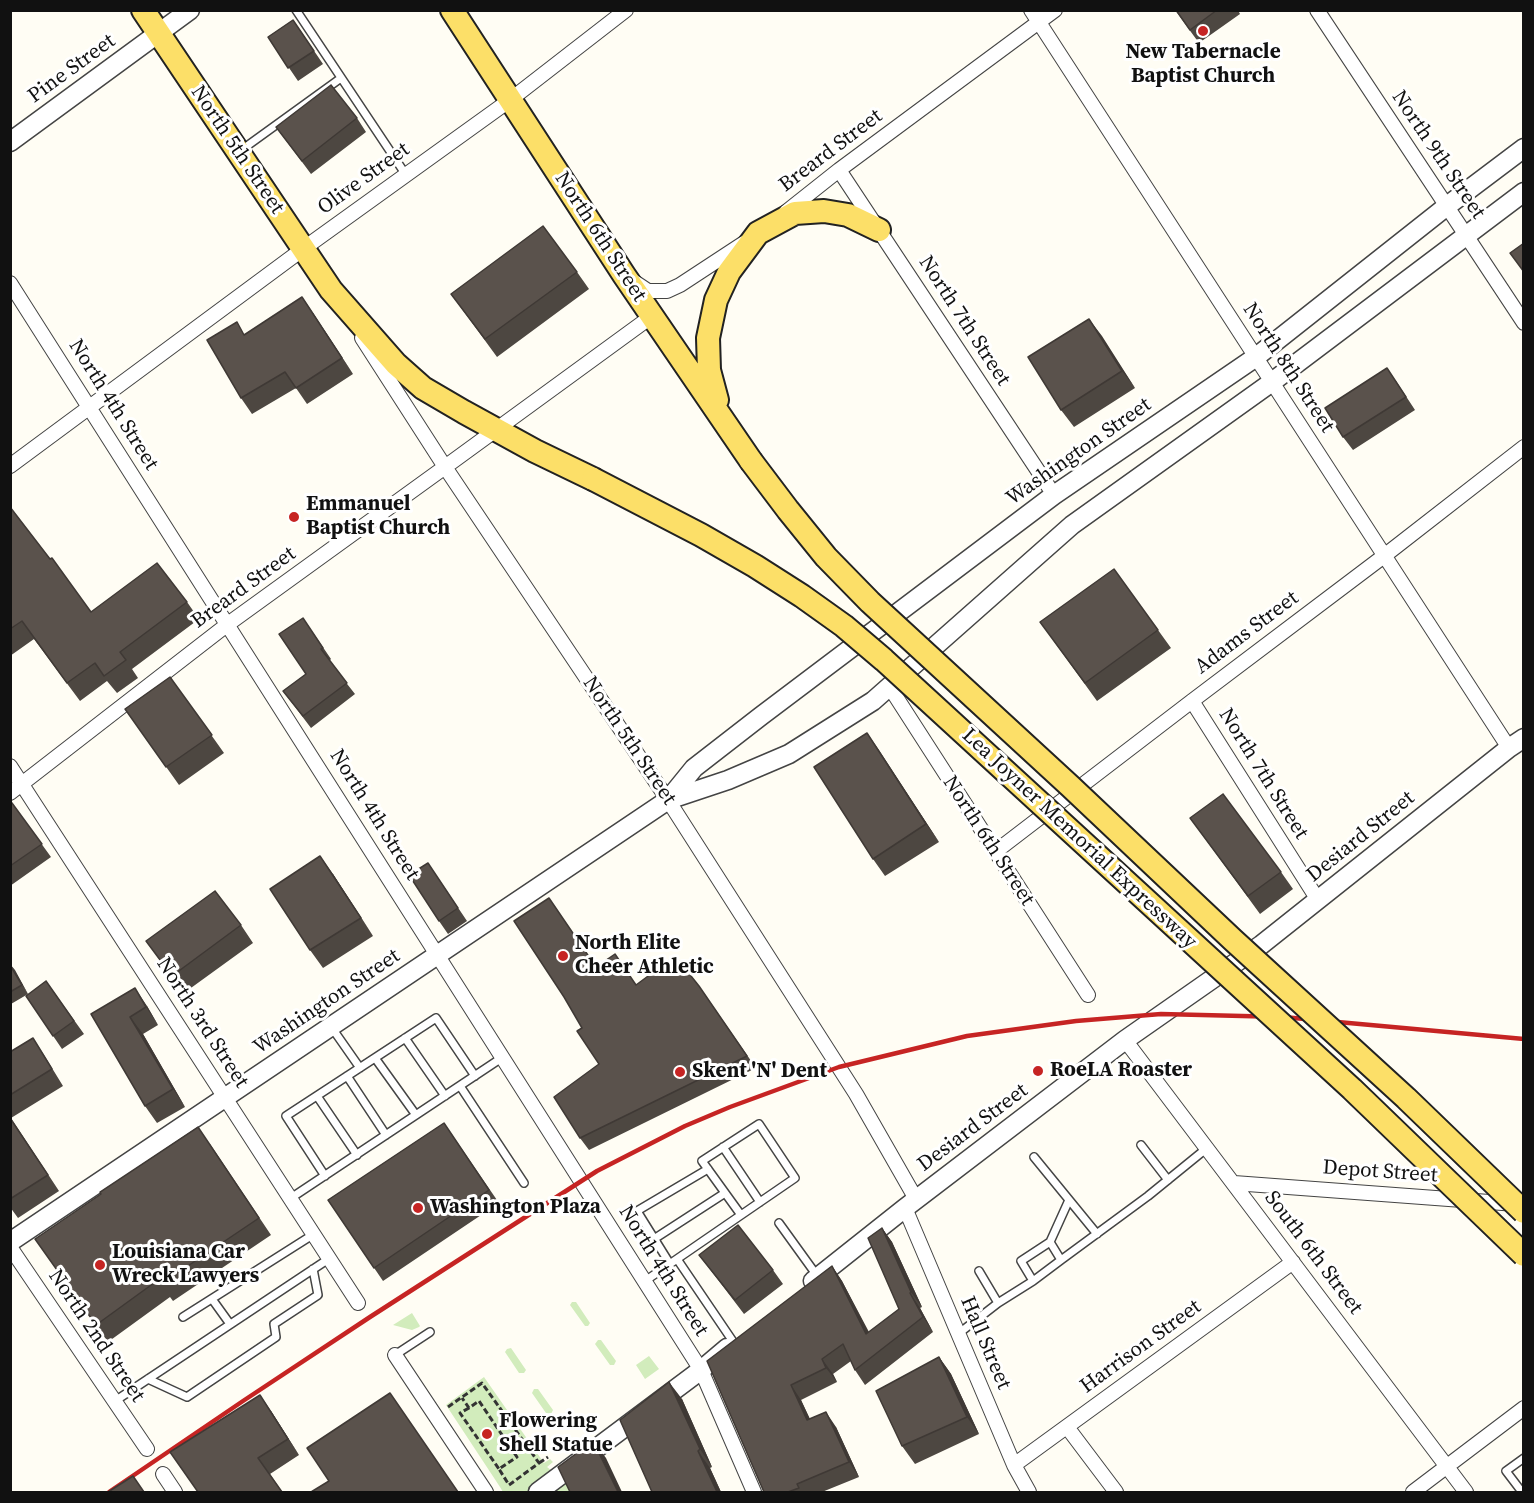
<!DOCTYPE html>
<html>
<head>
<meta charset="utf-8">
<style>
	body { margin:0 }
	#map { position:relative; width:1534px; height:1503px; overflow:hidden; background:#fffdf4; font-family:"Source Serif 4",serif }
	canvas { display:block }
	.frame { position:absolute; inset:0; border:12px solid #111; pointer-events:none }
</style>
</head>
<body>
<div id="map">
<canvas width="1534" height="1503"></canvas>
<div class="frame"></div>
</div>
<script>
const c = document.querySelector('canvas').getContext('2d');
c.lineJoin = 'round';
function fill(path, color) {
  c.fillStyle = color;
  c.fill(path, 'evenodd');
}
function shape(rows) {
  const path = new Path2D();
  for (const r of rows) {
    path.moveTo(r[0], r[1]);
    for (let i = 2; i < r.length; i += 2) path.lineTo(r[i], r[i + 1]);
  }
  return path;
}
function stroke(path, color, width, dash) {
  c.strokeStyle = color;
  c.lineWidth = width;
  c.lineCap = dash ? 'butt' : 'round';
  c.setLineDash(dash || []);
  c.stroke(path);
}
function label(font, color, halo, rows, align = 'center') {
  c.font = font + ' "Source Serif 4",serif';
  c.lineWidth = 6;
  c.setLineDash([]);
  c.textBaseline = 'middle';
  c.strokeStyle = halo;
  c.fillStyle = color;
  for (const [text, x, y, turn = 0] of rows) {
    c.save();
    c.translate(x, y);
    c.rotate((+turn || 0) * Math.PI / 180);
    c.textAlign = isNaN(turn) ? turn : align;
    if (halo) c.strokeText(text, 0, 0);
    c.fillText(text, 0, 0);
    c.restore();
  }
}
fill(shape([
	[572,1302,576,1302,590,1323,588,1326,585,1326,570,1305],
	[412,1313,420,1326,419,1327,412,1330,393,1325],
	[598,1340,601,1340,616,1361,614,1365,610,1365,595,1344],
	[511,1348,526,1370,524,1373,519,1373,505,1352,507,1349],
	[649,1356,659,1369,645,1379,636,1365],
	[484,1377,544,1463,550,1459,553,1462,547,1467,570,1485,574,1492,503,1492,500,1487,446,1405],
	[534,1389,538,1389,553,1410,551,1414,546,1413,532,1393]
]), '#d2ecbc');
const service = shape([
	[296,10,406,175],
	[240,151,341,78],
	[332,1028,360,1068],
	[405,1038,445,1096],
	[375,1058,416,1115],
	[347,1076,386,1135],
	[460,1086,524,1183],
	[317,1096,357,1155],
	[1141,1145,1168,1180],
	[723,1147,760,1202],
	[1034,1157,1097,1234],
	[325,1176,286,1116,436,1018,475,1076],
	[291,1198,503,1057],
	[779,1223,818,1277],
	[654,1239,725,1193],
	[1050,1242,1069,1200],
	[677,1259,760,1202,795,1178,759,1124,702,1161,741,1215],
	[1061,1260,1033,1281,1021,1261,1050,1242,1061,1260,1148,1196,1207,1148],
	[670,1264,637,1211,708,1169],
	[979,1271,998,1303],
	[645,1281,677,1259,734,1343],
	[212,1299,230,1324],
	[183,1317,314,1234],
	[958,1334,998,1303,1033,1281],
	[395,1355,430,1332],
	[148,1379,187,1397,276,1337,274,1324,318,1295,313,1269],
	[115,1401,330,1258],
	[1522,1492,1506,1471,1524,1458]
]);
const minor = shape([
	[1031,10,1509,748],
	[1317,10,1524,323],
	[839,170,1054,495],
	[786,212,839,170,1055,10],
	[633,281,648,291,667,291,680,285,744,243],
	[10,283,701,1370,754,1492],
	[362,338,445,467,668,800,856,1094,916,1199],
	[10,466,303,249,510,100,626,10],
	[889,686,1088,995],
	[1192,701,1318,900],
	[10,766,358,1303],
	[10,793,228,624,445,467,652,316],
	[995,852,1192,701,1384,556,1524,447],
	[1125,1040,1466,1492],
	[1234,1183,1516,1204],
	[905,1208,1014,1465,1029,1492],
	[10,1247,147,1449],
	[395,1355,486,1492],
	[1067,1427,1116,1492],
	[1014,1465,1293,1262],
	[163,1474,175,1492],
	[1413,1492,1524,1408]
]);
const tertiary = shape([
	[10,142,190,10],
	[668,800,694,768,761,716,1054,495,1256,357,1447,206,1524,148],
	[10,1242,668,800,728,780,789,754,873,701,1072,525,1272,382,1524,192],
	[813,1281,905,1208,1125,1040,1261,945,1509,748,1524,738],
	[538,1492,701,1370,727,1348]
]);
const primary = shape([
	[143,10,331,290,396,364,423,388,464,412,535,451,593,479],
	[452,10,624,275,751,461],
	[717,400,709,370,708,338,716,300,729,272,758,233,795,213,824,211,848,215,879,230]
]);
stroke(service, '#444', 10);
stroke(minor, '#444', 16);
stroke(tertiary, '#444', 21);
stroke(primary, '#222', 26);
stroke(shape([
	[448,1407,482,1383,539,1463,509,1485,499,1469,517,1457,479,1401,469,1408,462,1398],
	[469,1408,460,1413,499,1469],
	[497,1428,509,1421],
	[539,1463,548,1457]
]), '#333', 3, [6, 3]);
stroke(service, '#fff', 7);
stroke(minor, '#fff', 14);
stroke(tertiary, '#fff', 18);
stroke(primary, '#fcdf68', 22);
stroke(shape([
	[109,1492,243,1401,370,1317,597,1171,685,1126,730,1107,839,1067,967,1036,1076,1021,1161,1014,1283,1017,1524,1039]
]), '#c62423', 4.5);
const primaryBridge = shape([
	[751,461,788,510,826,557,870,602,1070,786,1233,940,1406,1098,1524,1212],
	[593,479,701,535,755,566,802,596,844,626,884,660,1352,1089,1524,1255]
]);
stroke(primaryBridge, '#222', 26, []);
stroke(primaryBridge, '#fcdf68', 22);
fill(shape([
	[1175,10,1238,10,1240,14,1199,43],
	[293,20,323,64,298,81,268,37],
	[357,118,366,132,311,174,276,127],
	[577,272,589,289,497,357,451,294],
	[313,313,353,374,307,404,296,388,252,414,241,398,245,334],
	[1089,319,1135,388,1074,427,1061,410],
	[1396,381,1415,410,1353,450,1343,437],
	[10,507,91,612,187,602,199,619,132,669,138,678,117,693,107,681,80,701,34,639,10,656],
	[303,618,331,659,329,661,355,694,311,728,283,691,306,674],
	[1158,630,1171,648,1097,701,1053,640],
	[170,677,224,753,179,785,125,709],
	[867,733,939,842,885,876,873,859],
	[12,803,51,857,10,886,10,805],
	[1190,818,1281,872,1293,889,1260,914],
	[428,863,467,921,448,934,439,921],
	[333,874,373,936,323,968,310,950],
	[241,925,253,943,184,993,146,941],
	[10,964,28,994,11,1004,10,1004],
	[596,967,636,985,699,986,756,1068,589,1150,580,1138,599,1064,582,1028],
	[46,981,84,1034,62,1049,26,996],
	[147,1006,158,1025,143,1034,185,1107,157,1123,145,1106,91,1014],
	[33,1038,44,1055,63,1086,11,1118,59,1191,18,1218,10,1207,10,1052],
	[444,1123,499,1203,383,1281,328,1200],
	[210,1144,271,1235,173,1301,170,1297,108,1342,35,1239],
	[882,1228,892,1242,922,1307,920,1308,933,1332,865,1385,855,1370,851,1361,833,1374,837,1382,801,1400,810,1419,836,1427,859,1477,822,1492,764,1492,707,1361,832,1266,842,1281,869,1332,899,1309],
	[699,1255,773,1270,783,1284,744,1314],
	[939,1357,951,1374,979,1434,915,1464,902,1446],
	[682,1399,712,1467,710,1468,721,1492,652,1492],
	[271,1411,299,1455,270,1474,282,1492,198,1492]
]), '#4d4741');
fill(shape([
	[302,297,313,313,353,374,342,358],
	[1089,319,1102,336,1135,388,1122,371],
	[867,733,879,750,939,842,926,824],
	[320,856,333,874,373,936,361,918],
	[10,964,15,970,28,994,22,985],
	[135,988,147,1006,158,1025,146,1007],
	[130,1017,143,1034,185,1107,173,1089],
	[882,1228,892,1242,922,1307,911,1292],
	[832,1266,842,1281,877,1349,866,1334],
	[910,1293,920,1308,933,1332,923,1317],
	[939,1357,951,1374,979,1434,967,1417],
	[822,1359,833,1374,837,1382,826,1368],
	[669,1382,682,1399,712,1467,700,1449],
	[791,1385,801,1400,817,1435,807,1420],
	[260,1395,271,1411,299,1455,288,1439],
	[826,1412,836,1427,859,1477,849,1462],
	[593,1441,606,1458,622,1492,618,1492],
	[698,1451,710,1468,721,1492,717,1492]
]), '#3f3935');
const building = shape([
	[1176,10,1217,10,1190,30,1176,10],
	[293,20,314,51,288,68,268,37,293,20],
	[331,85,357,118,302,161,276,127,331,85],
	[543,226,577,272,485,339,451,294,543,226],
	[1524,243,1524,272,1510,253,1524,243],
	[302,297,342,358,296,388,285,372,241,398,207,340,237,322,244,335,302,297],
	[1089,319,1122,371,1061,410,1028,357,1089,319],
	[1387,368,1406,397,1343,437,1325,408,1387,368],
	[10,507,50,559,52,558,91,612,157,563,187,602,120,652,126,660,104,676,95,663,67,683,22,621,10,629,10,507],
	[1114,569,1158,630,1085,683,1040,622,1114,569],
	[303,618,323,648,321,649,347,683,303,716,283,691,306,674,279,634,303,618],
	[170,677,212,735,166,767,125,709,170,677],
	[867,733,926,824,873,859,814,767,867,733],
	[1223,794,1281,872,1248,896,1190,818,1223,794],
	[12,803,42,844,10,866,10,805,12,803],
	[320,856,361,918,310,950,270,889,320,856],
	[428,863,458,908,439,921,409,875,428,863],
	[215,891,241,925,172,976,146,941,215,891],
	[549,898,596,967,615,954,636,985,675,956,699,986,747,1056,580,1138,554,1097,599,1064,577,1031,582,1028,564,997,514,921,549,898],
	[10,965,22,985,10,992,10,965],
	[46,981,74,1021,53,1036,26,996,46,981],
	[135,988,146,1007,130,1017,173,1089,145,1106,91,1014,135,988],
	[33,1038,52,1069,10,1095,10,1052,33,1038],
	[10,1118,48,1175,10,1199,10,1118],
	[444,1123,489,1190,374,1268,328,1200,444,1123],
	[198,1127,259,1218,161,1284,158,1280,96,1325,35,1239,101,1194,100,1192,198,1127],
	[738,1225,773,1270,735,1300,699,1255,738,1225],
	[882,1228,911,1292,910,1293,923,1317,855,1370,843,1344,822,1359,826,1368,791,1385,807,1420,826,1412,849,1462,797,1484,799,1488,788,1492,764,1492,707,1361,832,1266,866,1334,899,1309,868,1238,882,1228],
	[939,1357,967,1417,902,1446,876,1391,939,1357],
	[669,1382,700,1449,698,1451,717,1492,652,1492,620,1420,669,1382],
	[390,1393,458,1492,311,1492,329,1481,307,1448,390,1393],
	[260,1395,288,1439,258,1458,282,1492,198,1492,170,1452,260,1395],
	[593,1441,618,1492,570,1492,558,1467,593,1441],
	[133,1476,144,1492,108,1492,133,1476]
]);
fill(building, '#5a524c');
stroke(building, '#3f3935', 1.5);
for (const [x, y, r, color] of [
	[1203,31,6,"#c62423"],
	[294,517,6,"#c62423"],
	[563,956,6,"#c62423"],
	[1038,1071,6,"#c62423"],
	[680,1072,6,"#c62423"],
	[418,1208,6,"#c62423"],
	[100,1265,6,"#c62423"],
	[487,1434,6,"#c62423"]
]) {
  const dot = new Path2D();
  dot.arc(x, y, r, 0, 2 * Math.PI);
  c.fillStyle = color;
  c.fill(dot);
  stroke(dot, '#fff', 2);
}
label('bold 21px', '#111', '#fff', [
	["New Tabernacle",1203,53,"center"],
	["Baptist Church",1203,77,"center"],
	["Emmanuel",306,505],
	["Baptist Church",306,529],
	["North Elite",575,944],
	["Cheer Athletic",575,968],
	["RoeLA Roaster",1050,1071],
	["Skent 'N' Dent",692,1072],
	["Washington Plaza",430,1208],
	["Louisiana Car",112,1253],
	["Wreck Lawyers",112,1277],
	["Flowering",499,1422],
	["Shell Statue",499,1446]
], 'left');
label('21px', '#111', '#fff', [
	["Pine Street",72,69,-36],
	["North 5th Street",237,150,56],
	["Breard Street",831,151,-37],
	["North 9th Street",1438,155,56],
	["Olive Street",364,179,-36],
	["North 6th Street",600,237,57],
	["North 7th Street",964,321,57],
	["North 8th Street",1288,368,57],
	["North 4th Street",113,405,58],
	["Washington Street",1079,452,-35],
	["Breard Street",244,588,-36],
	["Adams Street",1247,633,-37],
	["North 5th Street",629,741,56],
	["North 7th Street",1263,774,58],
	["North 4th Street",374,815,58],
	["Desiard Street",1361,837,-39],
	["Lea Joyner Memorial Expressway",1079,839,43],
	["North 6th Street",988,841,57],
	["Washington Street",327,1002,-34],
	["North 3rd Street",202,1023,57],
	["Desiard Street",973,1128,-37],
	["Depot Street",1380,1172,4],
	["South 6th Street",1313,1253,53],
	["North 4th Street",663,1271,58],
	["North 2nd Street",96,1336,56],
	["Hall Street",985,1343,67],
	["Harrison Street",1141,1347,-36]
]);
</script>
</body>
</html>
